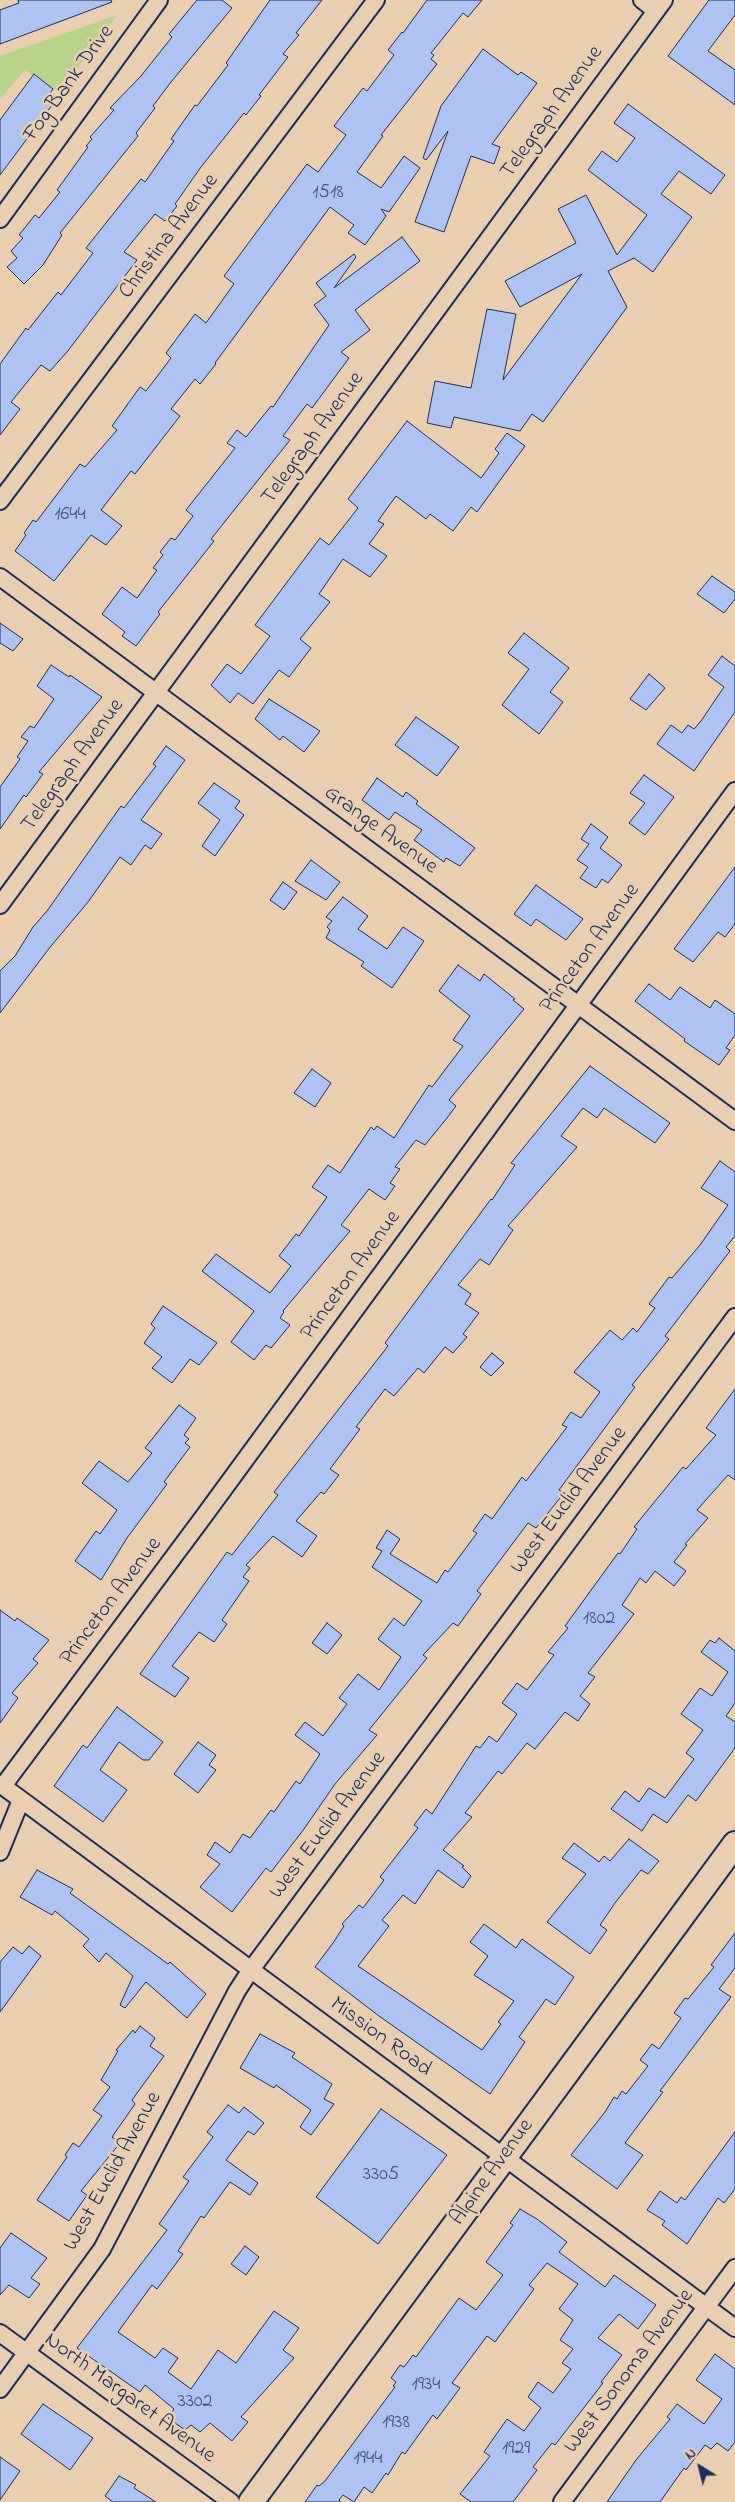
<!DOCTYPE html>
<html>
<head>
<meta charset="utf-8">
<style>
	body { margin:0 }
	#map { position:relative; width:735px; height:2502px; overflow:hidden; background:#e9ceb0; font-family:"Indie Flower",sans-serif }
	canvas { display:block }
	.north { position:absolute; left:675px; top:2442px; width:50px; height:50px; -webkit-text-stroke:4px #e9ceb0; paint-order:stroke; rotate:324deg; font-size:14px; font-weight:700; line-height:20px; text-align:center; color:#1b2f5e }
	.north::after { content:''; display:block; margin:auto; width:18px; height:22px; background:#1b2f5e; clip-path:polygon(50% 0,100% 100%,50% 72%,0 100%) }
</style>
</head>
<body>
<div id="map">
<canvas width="735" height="2502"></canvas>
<div class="north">N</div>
</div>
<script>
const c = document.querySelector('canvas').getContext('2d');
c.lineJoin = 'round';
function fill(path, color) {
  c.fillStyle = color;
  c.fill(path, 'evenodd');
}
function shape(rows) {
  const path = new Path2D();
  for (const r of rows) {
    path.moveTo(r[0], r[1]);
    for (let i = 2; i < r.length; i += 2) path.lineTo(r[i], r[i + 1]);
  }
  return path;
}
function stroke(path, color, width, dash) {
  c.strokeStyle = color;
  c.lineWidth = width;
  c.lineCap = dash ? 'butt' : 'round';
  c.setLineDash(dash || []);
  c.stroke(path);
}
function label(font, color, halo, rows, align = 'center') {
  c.font = font + ' "Indie Flower",sans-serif';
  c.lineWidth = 5;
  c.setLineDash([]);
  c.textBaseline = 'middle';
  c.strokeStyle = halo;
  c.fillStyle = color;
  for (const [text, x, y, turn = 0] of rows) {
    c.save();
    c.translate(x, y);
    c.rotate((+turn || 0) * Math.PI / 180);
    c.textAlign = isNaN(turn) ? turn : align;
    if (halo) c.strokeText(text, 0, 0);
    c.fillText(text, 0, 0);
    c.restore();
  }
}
fill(shape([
	[117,15,59,93,25,70,0,99,0,56]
]), '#bad38a');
const building = shape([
	[18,0,111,0,112,2,0,44,0,10,19,3,18,0],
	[197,0,222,0,232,8,171,82,153,106,155,108,136,133,138,136,60,233,62,235,43,265,24,284,7,267,17,258,11,251,23,238,19,235,35,215,39,218,60,192,57,190,88,147,86,146,92,139,90,137,114,110,110,108,141,76,172,37,169,34,197,0],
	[270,0,322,0,296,33,299,35,283,54,288,57,259,95,261,96,246,115,244,113,201,167,175,204,177,206,165,221,155,214,124,252,137,260,67,352,50,371,41,365,11,402,20,409,0,435,0,364,26,328,28,330,58,292,61,295,93,253,86,248,141,179,145,182,174,141,171,139,195,105,197,106,228,65,226,63,270,0],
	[427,0,482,0,468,17,463,13,431,53,434,55,431,59,437,64,381,135,383,136,357,172,381,188,404,156,420,168,389,212,381,209,386,216,365,245,348,233,354,225,330,207,215,363,216,364,200,384,195,379,171,409,180,416,135,474,131,471,101,510,122,526,106,545,91,535,54,581,15,551,26,535,24,533,33,520,36,522,80,464,85,467,117,430,112,426,140,387,146,391,171,358,166,353,195,314,206,323,234,284,224,276,307,164,318,172,346,135,334,126,363,88,367,91,394,55,388,50,402,32,403,33,427,0],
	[709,0,735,0,735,15,708,51,735,70,735,105,668,56,709,0],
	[483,49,518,75,521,72,537,83,492,144,500,147,494,164,471,156,444,232,415,222,448,131,426,160,423,158,441,106,483,49],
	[34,74,53,89,46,99,53,104,0,175,0,120,34,74],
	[628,104,725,175,711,194,679,171,661,194,692,217,653,272,634,258,608,271,627,307,543,422,532,414,520,431,454,417,451,428,427,423,435,381,471,388,487,309,516,314,503,380,582,274,520,307,505,281,576,243,558,209,586,195,617,255,647,215,588,170,602,151,617,162,635,138,614,123,628,104],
	[402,237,420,261,355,310,370,330,341,352,349,358,312,408,307,404,283,436,290,440,211,539,214,541,158,612,160,614,136,646,122,636,125,632,102,614,122,587,137,598,157,570,153,568,163,555,160,552,171,538,175,540,193,516,186,510,235,448,227,443,237,430,246,437,271,406,273,407,329,325,314,305,326,296,316,283,354,254,356,257,334,288,402,237],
	[407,421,481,478,499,453,495,449,507,433,525,446,477,512,471,507,453,531,430,514,426,519,396,496,378,521,384,524,369,544,387,556,370,577,343,559,319,594,330,602,300,639,311,648,289,677,279,670,253,704,238,693,230,703,211,685,227,664,241,674,270,636,255,625,320,538,329,545,358,508,348,499,407,421],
	[712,576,735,592,735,599,724,613,697,594,712,576],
	[0,623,23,639,13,651,0,643,0,623],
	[524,633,569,668,550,692,563,702,539,734,502,705,529,669,508,653,524,633],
	[722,656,735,666,735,712,694,771,657,744,671,725,682,733,688,725,694,729,701,721,724,687,708,675,722,656],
	[51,665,69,677,70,675,102,697,39,772,43,774,26,797,24,795,0,829,0,787,20,759,17,757,28,741,21,737,30,726,34,728,54,699,37,686,51,665],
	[649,674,665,688,646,710,630,699,649,674],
	[269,699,320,731,304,752,283,736,280,740,255,719,269,699],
	[416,717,459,747,437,776,395,745,416,717],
	[166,746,185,760,141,820,162,834,151,849,145,845,131,865,120,857,88,902,51,946,0,1013,0,971,15,956,33,927,47,911,121,806,124,808,156,766,153,764,166,746],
	[644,775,674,797,645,835,629,823,645,803,630,793,644,775],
	[377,778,403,797,406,792,418,801,416,804,475,848,460,866,446,858,444,862,414,840,422,830,395,812,389,820,362,800,377,778],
	[214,783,240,801,235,808,244,815,215,856,202,846,220,820,198,803,214,783],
	[591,824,608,837,600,848,622,865,608,883,602,879,596,888,580,878,588,867,577,860,589,844,581,839,591,824],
	[311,860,340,882,326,900,295,881,311,860],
	[735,867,735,924,725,937,718,932,693,962,674,949,735,867],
	[283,882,297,892,284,910,270,900,283,882],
	[536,885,583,919,566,940,536,919,531,926,514,914,536,885],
	[343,897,368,916,358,929,387,949,403,927,424,941,392,988,361,966,364,962,326,938,330,930,327,927,332,921,326,917,343,897],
	[458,965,480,981,484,974,515,999,513,1000,524,1009,449,1100,456,1106,447,1118,425,1145,416,1140,395,1167,400,1169,390,1183,395,1186,385,1200,369,1189,341,1225,350,1231,283,1311,284,1312,280,1318,290,1325,271,1348,266,1345,254,1360,231,1342,254,1311,202,1271,216,1254,270,1293,291,1266,279,1256,296,1234,299,1236,327,1197,312,1187,328,1165,340,1173,371,1127,374,1130,377,1126,394,1138,429,1085,432,1087,463,1046,453,1040,470,1016,439,991,458,965],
	[649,984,670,1000,680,987,710,1008,715,1000,735,1014,735,1035,726,1048,730,1050,719,1065,684,1041,685,1039,635,1001,649,984],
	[590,1066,670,1123,655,1143,604,1108,597,1118,583,1108,561,1136,577,1147,508,1226,513,1230,489,1265,480,1259,458,1285,471,1294,465,1304,479,1313,463,1334,467,1337,453,1353,445,1347,424,1373,418,1368,394,1396,385,1389,356,1427,360,1429,330,1469,339,1475,324,1494,321,1492,296,1521,317,1536,302,1557,273,1536,246,1565,250,1568,243,1577,249,1581,222,1620,227,1624,214,1642,199,1632,172,1666,189,1678,175,1697,140,1674,227,1552,232,1555,278,1495,274,1492,388,1346,385,1343,491,1199,492,1200,515,1165,511,1163,590,1066],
	[312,1069,331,1083,315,1107,294,1093,312,1069],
	[720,1161,735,1172,735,1236,726,1247,730,1251,665,1336,669,1339,632,1385,635,1387,559,1490,564,1493,536,1528,528,1523,477,1591,481,1594,458,1626,453,1623,423,1655,427,1658,369,1730,377,1735,335,1784,304,1829,271,1872,266,1868,232,1912,200,1887,220,1864,207,1855,215,1842,230,1853,243,1834,250,1838,271,1810,274,1812,296,1781,300,1784,320,1754,295,1735,305,1722,323,1736,347,1704,339,1698,358,1674,379,1690,401,1657,378,1639,394,1618,404,1626,422,1601,372,1567,382,1551,376,1548,387,1530,400,1539,390,1554,437,1583,445,1570,448,1572,477,1533,473,1531,485,1514,492,1519,522,1477,526,1481,567,1427,562,1425,571,1412,581,1418,600,1392,574,1372,610,1330,622,1340,633,1328,637,1332,655,1308,649,1304,669,1277,672,1278,700,1245,728,1205,701,1188,720,1161],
	[163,1306,217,1343,199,1365,190,1359,172,1383,152,1368,162,1357,144,1343,155,1328,151,1324,163,1306],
	[492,1353,504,1363,491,1376,480,1367,492,1353],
	[735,1389,735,1480,728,1475,697,1510,708,1518,685,1544,687,1545,674,1562,686,1571,674,1586,655,1571,646,1583,640,1578,622,1605,634,1614,588,1673,595,1677,580,1696,590,1704,578,1721,565,1712,535,1749,527,1743,502,1774,498,1771,465,1813,472,1817,443,1850,464,1866,462,1867,471,1876,463,1888,438,1870,415,1904,403,1895,382,1920,389,1926,358,1966,482,2050,501,2024,498,2022,514,2001,474,1975,488,1956,470,1942,484,1924,516,1948,522,1939,574,1977,555,2005,546,1999,519,2037,525,2042,490,2094,379,2016,315,1967,333,1943,344,1926,342,1924,359,1905,363,1908,384,1880,380,1877,418,1828,414,1825,426,1809,432,1814,476,1746,480,1748,489,1736,497,1742,517,1714,502,1703,517,1683,527,1690,554,1655,548,1652,568,1628,565,1626,618,1553,620,1554,637,1529,634,1527,683,1467,686,1469,716,1435,706,1428,735,1389],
	[179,1405,196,1418,184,1435,189,1439,185,1443,190,1447,164,1482,167,1484,127,1538,101,1580,75,1561,96,1531,100,1534,117,1510,82,1483,99,1461,128,1482,152,1453,145,1448,179,1405],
	[0,1610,15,1621,17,1618,49,1640,33,1659,38,1663,12,1693,18,1698,0,1723,0,1610],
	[327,1623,342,1635,327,1654,312,1643,327,1623],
	[719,1638,735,1651,735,1703,726,1716,735,1722,735,1748,696,1801,688,1795,667,1823,653,1814,642,1831,611,1809,625,1791,639,1802,649,1788,665,1798,694,1759,686,1753,703,1730,681,1714,700,1688,712,1696,728,1672,701,1652,710,1640,715,1643,719,1638],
	[117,1707,163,1742,149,1760,143,1760,119,1742,100,1770,127,1790,103,1822,54,1786,83,1745,87,1748,117,1707],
	[198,1742,216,1755,209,1765,216,1770,198,1793,174,1774,198,1742],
	[629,1839,659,1861,648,1874,641,1870,615,1903,600,1925,607,1930,590,1954,547,1922,586,1874,562,1858,574,1843,599,1862,604,1856,610,1861,629,1839],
	[37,1870,73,1889,70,1893,168,1964,170,1962,206,1994,187,2018,146,1982,125,2008,120,2005,133,1976,106,1953,99,1962,83,1946,89,1939,55,1911,52,1915,20,1897,37,1870],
	[735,1933,735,1968,719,1989,731,1997,660,2091,663,2092,625,2143,643,2155,617,2189,571,2155,605,2112,614,2097,617,2099,622,2091,626,2094,648,2066,640,2060,652,2044,659,2049,681,2018,674,2013,685,1998,688,1999,714,1967,711,1965,735,1933],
	[29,1946,41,1956,0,2012,0,1962,13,1947,22,1954,29,1946],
	[140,2026,155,2038,150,2046,164,2056,132,2100,135,2104,112,2137,120,2143,81,2191,87,2195,69,2221,37,2200,67,2157,65,2155,73,2143,79,2147,102,2116,93,2110,110,2087,101,2080,118,2051,116,2050,133,2030,135,2033,140,2026],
	[260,2034,295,2053,292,2057,332,2084,324,2099,334,2104,311,2135,300,2127,311,2110,276,2085,274,2088,240,2068,260,2034],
	[228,2105,239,2113,244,2107,264,2123,254,2135,248,2131,226,2160,258,2183,250,2195,230,2182,204,2218,201,2216,178,2251,183,2254,157,2289,152,2285,118,2332,155,2358,163,2348,178,2358,168,2372,191,2389,218,2350,236,2363,274,2311,299,2328,283,2350,294,2358,241,2417,248,2422,232,2441,210,2423,200,2432,191,2425,185,2430,168,2418,174,2409,145,2385,140,2392,77,2348,167,2230,159,2224,189,2181,183,2177,213,2137,207,2132,228,2105],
	[381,2109,447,2155,378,2244,316,2197,381,2109],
	[735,2132,735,2189,724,2203,718,2198,687,2244,662,2225,665,2221,647,2210,660,2191,677,2203,681,2197,685,2200,735,2132],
	[520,2209,537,2219,567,2242,559,2252,605,2287,614,2275,656,2305,638,2329,619,2314,598,2338,622,2355,601,2382,603,2383,555,2445,552,2443,533,2467,537,2470,513,2502,471,2502,460,2494,490,2456,484,2452,507,2419,524,2431,541,2408,528,2397,538,2382,553,2393,571,2369,562,2363,573,2349,560,2340,573,2320,559,2309,578,2284,547,2263,529,2285,534,2289,495,2342,487,2336,452,2383,460,2388,437,2419,433,2415,405,2454,402,2452,388,2475,386,2473,372,2493,364,2487,354,2502,343,2495,339,2500,341,2502,305,2502,317,2485,319,2486,325,2481,395,2387,393,2386,396,2382,391,2378,400,2365,404,2367,413,2355,416,2357,459,2298,476,2310,503,2275,486,2262,513,2225,510,2223,520,2209],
	[11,2233,47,2258,31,2278,40,2284,29,2298,9,2285,0,2295,0,2248,11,2233],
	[245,2246,259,2257,246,2275,231,2264,245,2246],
	[715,2354,735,2369,735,2442,728,2451,717,2443,711,2449,705,2445,686,2470,684,2468,660,2502,607,2502,636,2460,670,2419,667,2417,677,2404,704,2424,722,2399,696,2380,715,2354],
	[43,2404,93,2438,70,2470,21,2434,43,2404],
	[0,2457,20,2471,0,2500,0,2457],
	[119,2476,136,2485,134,2488,156,2502,113,2502,105,2496,119,2476]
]);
fill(building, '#aec3f2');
stroke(building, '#1b2f5e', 1);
const street = shape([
	[642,0,656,11],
	[0,219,159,0],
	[0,501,376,0],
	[0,577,735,1121],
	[0,905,664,0],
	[0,1784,735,2328],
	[3,1786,204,1516,735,791],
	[0,1852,21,1800],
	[0,2333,231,2502],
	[0,2389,102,2249,237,1991,250,1971,735,1317],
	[562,2502,735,2268]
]);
const secondary = shape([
	[251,2502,735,1844]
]);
stroke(street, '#1b2f5e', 20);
stroke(secondary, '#1b2f5e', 28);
stroke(street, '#e9ceb0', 16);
stroke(secondary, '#e9ceb0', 24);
label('20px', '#405483', null, [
	["1518",328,194],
	["1644",70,516],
	["1802",599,1620],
	["3305",381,2176],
	["1934",426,2386],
	["3302",195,2403],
	["1938",396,2424],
	["1929",516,2450],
	["1944",368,2460]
]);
label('22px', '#1b2f5e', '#e9ceb0', [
	["Fog Bank Drive",70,84,-54],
	["Telegraph Avenue",553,113,-54],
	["Christina Avenue",170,237,-53],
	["Telegraph Avenue",314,439,-54],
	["Telegraph Avenue",74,766,-54],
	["Grange Avenue",380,831,36],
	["Princeton Avenue",591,949,-54],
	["Princeton Avenue",352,1276,-54],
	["West Euclid Avenue",570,1501,-53],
	["Princeton Avenue",112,1602,-53],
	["West Euclid Avenue",329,1826,-53],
	["Mission Road",380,2038,36],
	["West Euclid Avenue",114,2172,-61],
	["Alpine Avenue",493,2173,-54],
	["West Sonoma Avenue",630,2372,-53],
	["North Margaret Avenue",129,2399,36]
]);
</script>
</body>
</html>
